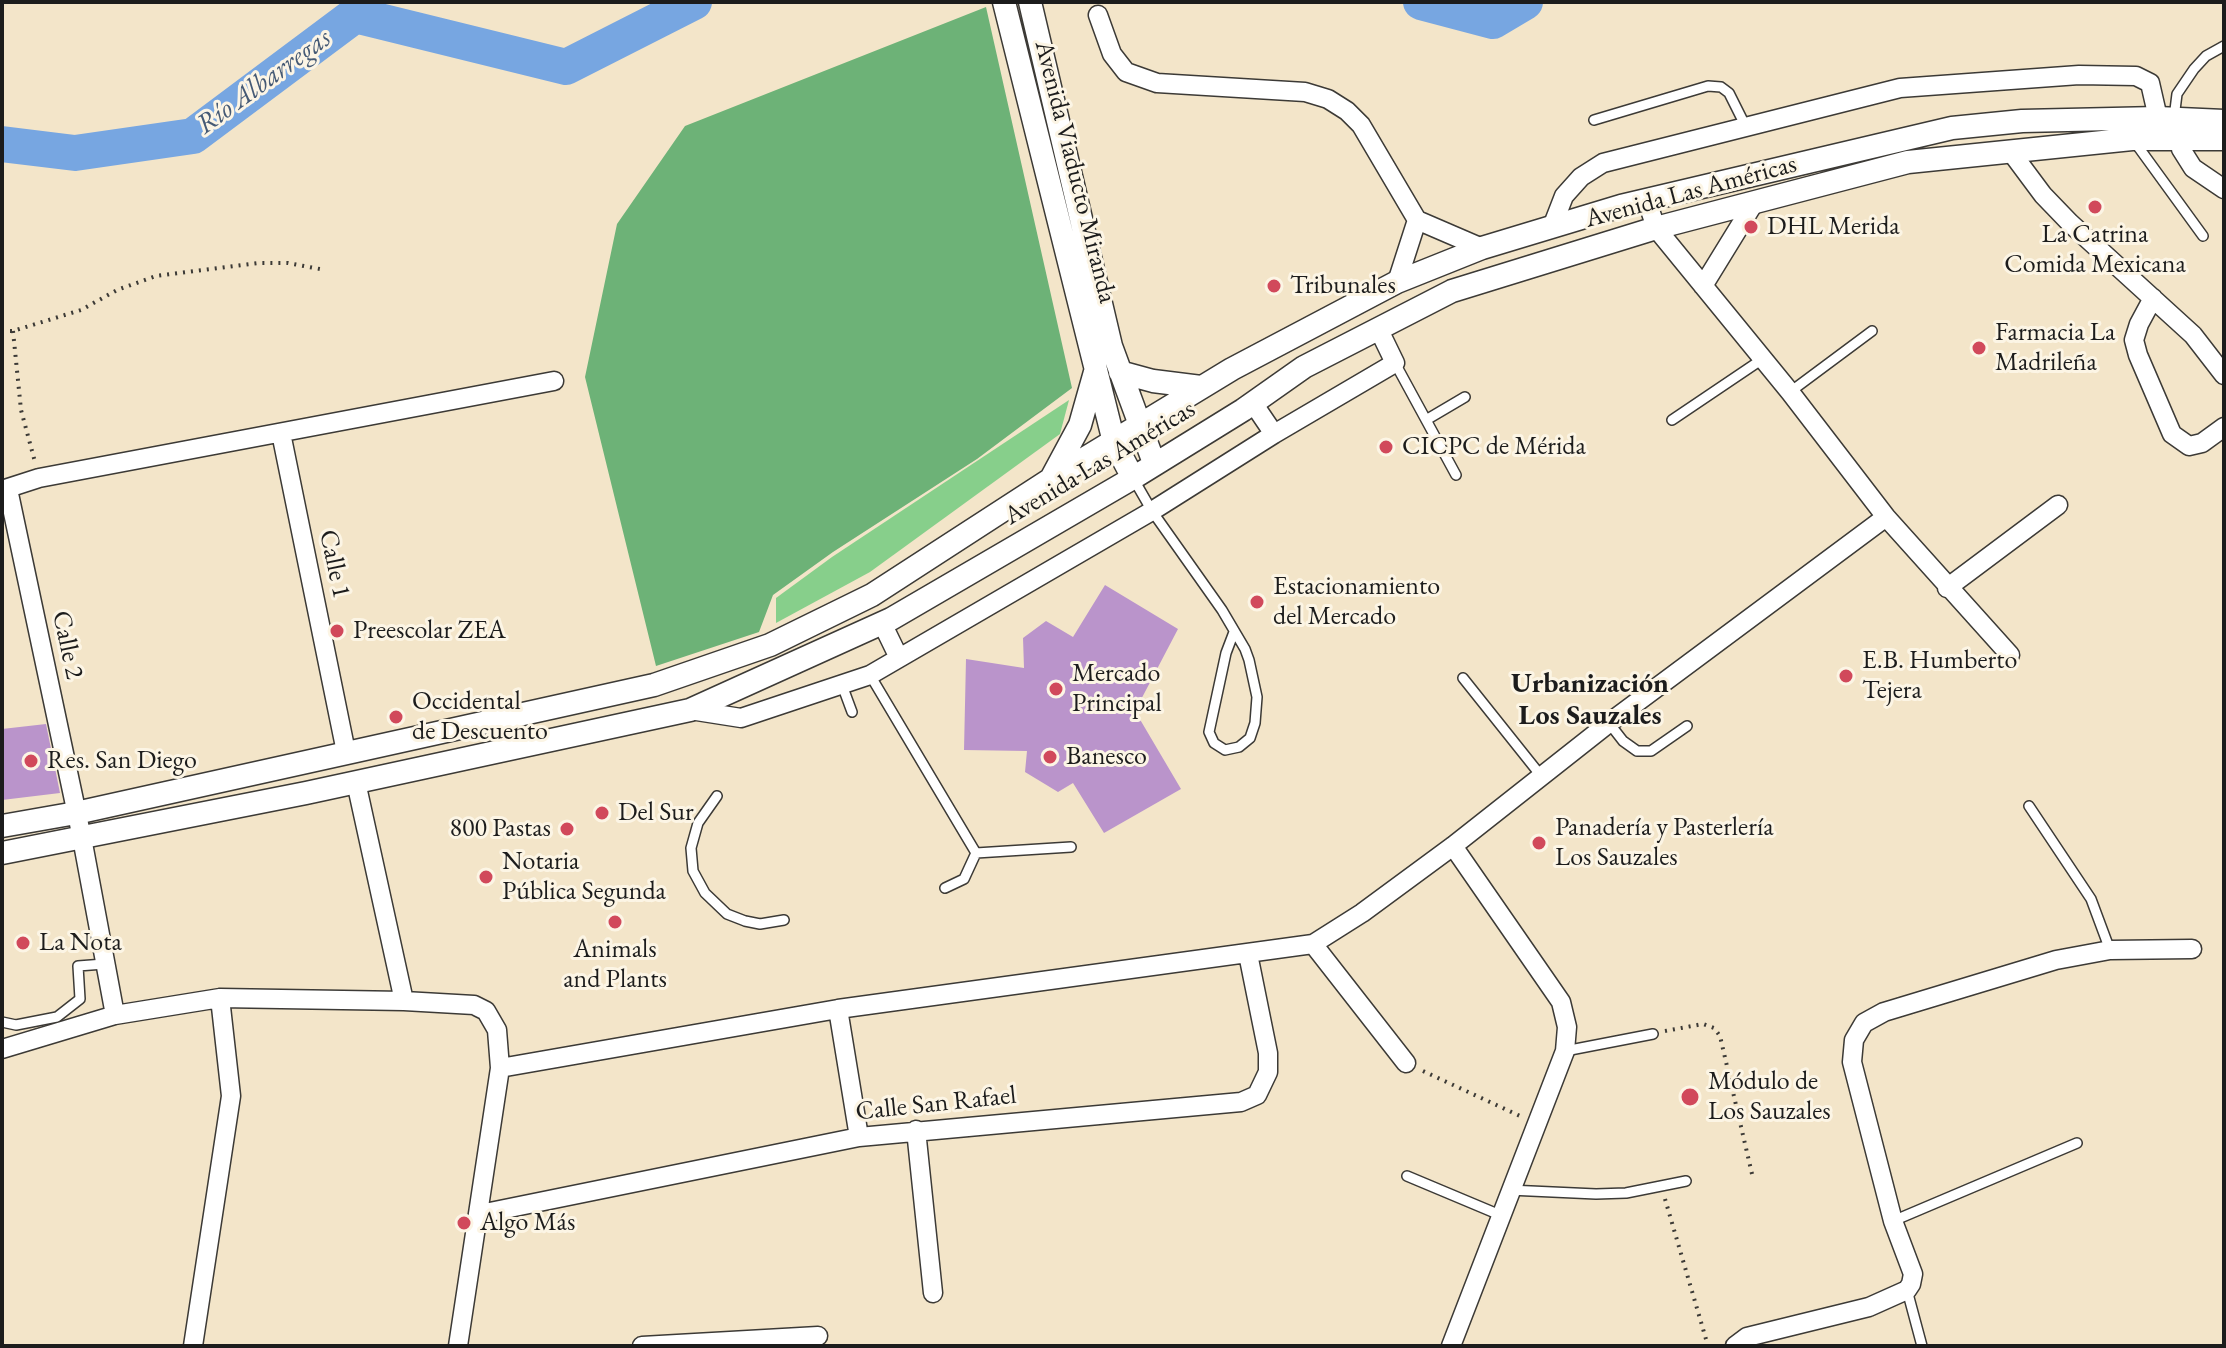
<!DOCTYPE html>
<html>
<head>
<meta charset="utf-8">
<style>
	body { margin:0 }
	#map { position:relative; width:2226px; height:1348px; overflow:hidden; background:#f3e5c9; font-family:"EB Garamond",serif }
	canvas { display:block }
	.frame { position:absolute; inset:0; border:4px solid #1c1c1c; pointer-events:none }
</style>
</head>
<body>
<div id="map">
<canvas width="2226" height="1348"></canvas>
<div class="frame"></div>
</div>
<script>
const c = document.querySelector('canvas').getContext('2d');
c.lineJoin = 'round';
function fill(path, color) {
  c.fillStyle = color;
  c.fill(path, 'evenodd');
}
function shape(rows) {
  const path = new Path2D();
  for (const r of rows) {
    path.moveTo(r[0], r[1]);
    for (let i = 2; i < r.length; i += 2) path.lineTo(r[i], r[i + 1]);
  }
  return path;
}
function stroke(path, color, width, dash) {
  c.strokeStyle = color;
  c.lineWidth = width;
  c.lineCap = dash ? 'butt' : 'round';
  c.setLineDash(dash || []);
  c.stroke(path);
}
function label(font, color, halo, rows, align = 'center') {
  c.font = font + ' "EB Garamond",serif';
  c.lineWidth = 6;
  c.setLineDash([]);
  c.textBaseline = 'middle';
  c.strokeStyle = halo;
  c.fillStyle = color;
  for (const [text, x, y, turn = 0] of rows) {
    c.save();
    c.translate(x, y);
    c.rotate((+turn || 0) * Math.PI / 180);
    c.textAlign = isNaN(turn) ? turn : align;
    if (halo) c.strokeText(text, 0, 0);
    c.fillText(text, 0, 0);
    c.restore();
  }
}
fill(shape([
	[1069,400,1060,434,870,572,776,623,776,598,832,557]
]), '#87cf8b');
fill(shape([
	[986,7,1072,388,977,459,833,552,773,595,759,632,656,666,585,377,617,224,685,126]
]), '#6db277');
stroke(shape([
	[1421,2,1493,21,1525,2],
	[2,144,75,153,193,136,355,15,566,67,694,2]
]), '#77a6e1', 36);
fill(shape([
	[1105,585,1178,629,1135,711,1181,789,1104,833,1073,783,1058,792,1025,772,1027,751,964,750,966,659,1024,668,1023,638,1046,621,1073,637],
	[46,724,60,793,2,800,2,729]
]), '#ba94cb');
const service = shape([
	[2174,118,2177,94,2194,69,2206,56,2224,46],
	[1594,120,1708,86,1721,87,1729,93,1745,125],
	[2134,141,2203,236],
	[1395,363,1456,475],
	[1790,392,1872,331],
	[1426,420,1465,397],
	[1672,420,1761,360],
	[1133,478,1152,511,1222,610,1245,649,1249,660,1257,697,1255,723,1250,738,1239,747,1225,750,1214,743,1209,732,1226,653,1234,632],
	[870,675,976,853],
	[1463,678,1542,777],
	[842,685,852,712],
	[1609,723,1623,741,1637,751,1651,751,1687,726],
	[717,796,698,823,691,848,693,871,705,893,727,914,745,921,760,924,784,920],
	[2029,806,2091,899,2110,950],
	[976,853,1071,847],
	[945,888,964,879,976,853],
	[2,1022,16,1025,57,1017,80,999,78,966,104,964],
	[1565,1051,1653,1034],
	[1407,1176,1500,1215],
	[1509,1190,1596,1194,1626,1193,1686,1181],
	[1893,1221,2077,1143],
	[1907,1290,1922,1346]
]);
const minor = shape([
	[1098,15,1112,54,1126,72,1157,83,1305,92,1328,99,1347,111,1361,125,1417,220,1482,248],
	[2180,138,2181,149,2193,168,2224,189],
	[2011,152,2043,195,2070,223,2193,335,2224,375],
	[1647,201,1656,228,1790,392,1886,517,2010,655],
	[1552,227,1564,196,1581,177,1603,163,1900,88,2079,75,2136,76,2150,83,2158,118],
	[1397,282,1417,220],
	[1703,286,1754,203],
	[2153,298,2139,324,2134,340,2138,355,2172,434,2189,446,2202,443,2224,427],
	[1253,403,1274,434],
	[281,433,346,752],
	[8,489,82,838,115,1015],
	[2,490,39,478,554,381],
	[1947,588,2058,505],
	[882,623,899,658],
	[690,710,741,718,870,675,1152,511,1274,434,1395,363,1379,330],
	[356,782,404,1001],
	[1313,944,1406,1063],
	[838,1009,859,1137],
	[2,1049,115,1015,220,998,404,1001,474,1005,486,1011,497,1030,500,1068,458,1346],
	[500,1068,838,1009,1313,944,1362,913,1453,846,1609,723,1886,517],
	[916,1130,933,1293],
	[480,1214,859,1137,1241,1102,1257,1095,1268,1072,1268,1053,1248,954],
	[193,1346,231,1096,220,998],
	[642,1346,818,1336],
	[1451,1346,1565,1051,1567,1027,1561,1002,1453,846],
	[1735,1346,1747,1337,1869,1307,1907,1290,1911,1284,1913,1274,1893,1221,1852,1062,1854,1040,1864,1023,1884,1012,2056,960,2110,950,2192,949]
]);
const tertiary = shape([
	[1004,2,1114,442,1133,478],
	[1030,2,1111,346,1154,463],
	[1120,372,1153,381,1201,387],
	[1052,477,1080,425,1095,372],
	[2,826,76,813,654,685,770,645,872,595,1051,479,1232,369,1397,282,1482,248,1621,206,1952,128,2022,121,2158,118,2224,121],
	[2,853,306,793,690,710,891,619,1133,478,1243,410,1304,367,1452,291,1656,228,1908,162,2132,139,2224,139]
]);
stroke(service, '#3c3a36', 12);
stroke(minor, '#3c3a36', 21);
stroke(tertiary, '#3c3a36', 25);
stroke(shape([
	[2,331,13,331,81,310,117,290,156,276,258,263,288,263,325,270],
	[13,331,21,410,35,462],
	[1665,1031,1703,1024,1714,1028,1720,1036,1752,1174],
	[1423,1071,1520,1116],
	[1665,1199,1708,1346]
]), '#3c3a36', 4, [2, 6]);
stroke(service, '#fff', 9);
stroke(minor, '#fff', 18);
stroke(tertiary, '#fff', 22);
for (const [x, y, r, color] of [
	[2095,207,8,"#d1495b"],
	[1751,227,8,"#d1495b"],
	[1274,286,8,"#d1495b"],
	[1979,348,8,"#d1495b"],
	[1386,447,8,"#d1495b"],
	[1257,602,8,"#d1495b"],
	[337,631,8,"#d1495b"],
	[1846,676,8,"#d1495b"],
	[1056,689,8,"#d1495b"],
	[396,717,8,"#d1495b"],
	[1050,757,8,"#d1495b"],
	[31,761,8,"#d1495b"],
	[602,813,8,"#d1495b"],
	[567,829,8,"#d1495b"],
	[1539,843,8,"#d1495b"],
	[486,877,8,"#d1495b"],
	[615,922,8,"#d1495b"],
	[23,943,8,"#d1495b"],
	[1690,1097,10,"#d1495b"],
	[464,1223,8,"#d1495b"]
]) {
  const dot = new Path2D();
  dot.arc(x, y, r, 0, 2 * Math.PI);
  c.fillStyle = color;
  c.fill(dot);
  stroke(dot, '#fcf5e5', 3);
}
label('26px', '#1c1c1c', '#fcf5e5', [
	["Avenida Viaducto Miranda",1075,172,76],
	["Avenida Las Américas",1691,192,-15],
	["Avenida Las Américas",1100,463,-31],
	["Calle 1",334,564,78],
	["Calle 2",67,645,78],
	["Calle San Rafael",936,1104,-6]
]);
label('26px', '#1c1c1c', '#fcf5e5', [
	["DHL Merida",1767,227],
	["La Catrina",2095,235,"center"],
	["Comida Mexicana",2095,265,"center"],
	["Tribunales",1290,286],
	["Farmacia La",1995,333],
	["Madrileña",1995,363],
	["CICPC de Mérida",1402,447],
	["Estacionamiento",1273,587],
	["del Mercado",1273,617],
	["Preescolar ZEA",353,631],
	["E.B. Humberto",1862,661],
	["Tejera",1862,691],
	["Mercado",1072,674],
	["Principal",1072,704],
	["Occidental",412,702],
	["de Descuento",412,732],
	["Banesco",1066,757],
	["Res. San Diego",47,761],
	["Del Sur",618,813],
	["Panadería y Pasterlería",1555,828],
	["Los Sauzales",1555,858],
	["800 Pastas",551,829,"right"],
	["Notaria",502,862],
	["Pública Segunda",502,892],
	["La Nota",39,943],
	["Animals",615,950,"center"],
	["and Plants",615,980,"center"],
	["Módulo de",1708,1082],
	["Los Sauzales",1708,1112],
	["Algo Más",480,1223]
], 'left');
label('italic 28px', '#455a75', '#fcf5e5', [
	["Río Albarregas",264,82,-36]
]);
label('bold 28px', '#1c1c1c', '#fcf5e5', [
	["Urbanización",1590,684],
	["Los Sauzales",1590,716]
]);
</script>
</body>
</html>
